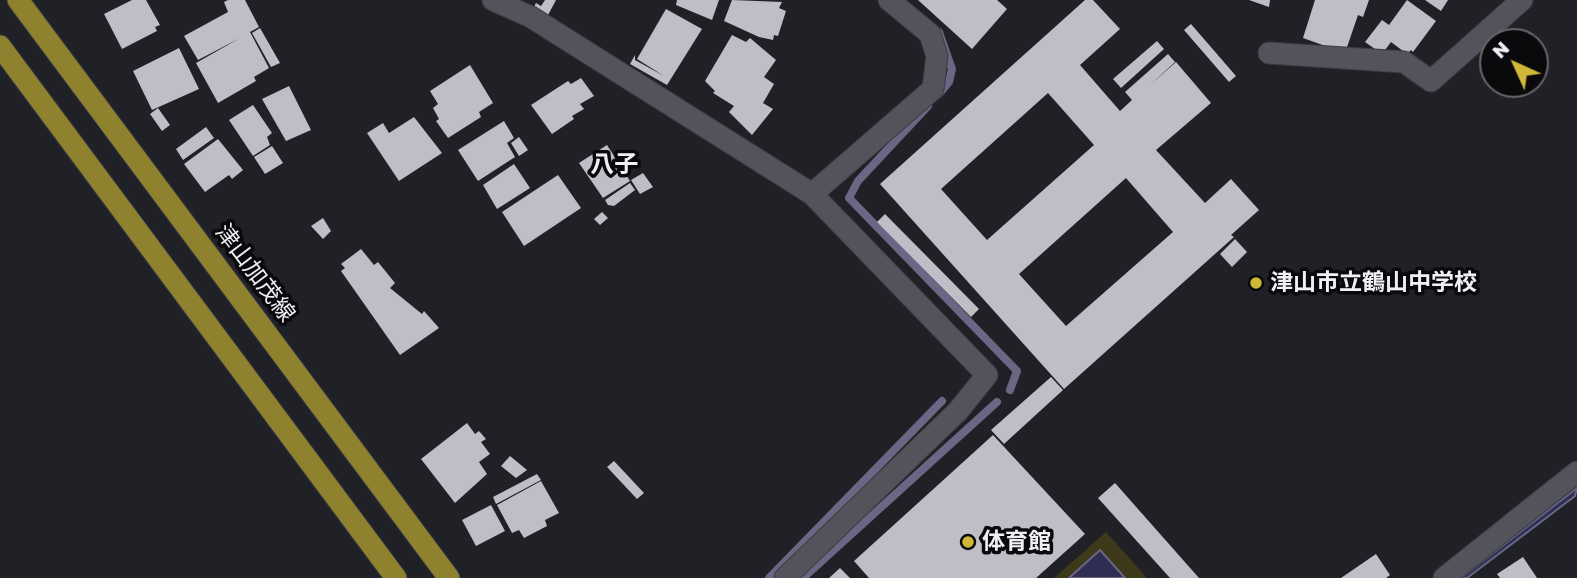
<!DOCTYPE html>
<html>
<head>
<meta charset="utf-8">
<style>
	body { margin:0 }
	#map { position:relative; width:1577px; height:578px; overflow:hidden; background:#202027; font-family:"Golos Text",sans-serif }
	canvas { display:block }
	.north { position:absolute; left:1479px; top:28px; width:70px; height:70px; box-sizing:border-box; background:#0a0a0d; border:2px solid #666669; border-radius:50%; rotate:315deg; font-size:19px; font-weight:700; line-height:28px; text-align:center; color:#efeff4 }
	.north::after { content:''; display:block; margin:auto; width:24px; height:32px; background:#cfb837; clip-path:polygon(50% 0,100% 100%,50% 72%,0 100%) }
</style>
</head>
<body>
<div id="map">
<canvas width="1577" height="578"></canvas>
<div class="north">N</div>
</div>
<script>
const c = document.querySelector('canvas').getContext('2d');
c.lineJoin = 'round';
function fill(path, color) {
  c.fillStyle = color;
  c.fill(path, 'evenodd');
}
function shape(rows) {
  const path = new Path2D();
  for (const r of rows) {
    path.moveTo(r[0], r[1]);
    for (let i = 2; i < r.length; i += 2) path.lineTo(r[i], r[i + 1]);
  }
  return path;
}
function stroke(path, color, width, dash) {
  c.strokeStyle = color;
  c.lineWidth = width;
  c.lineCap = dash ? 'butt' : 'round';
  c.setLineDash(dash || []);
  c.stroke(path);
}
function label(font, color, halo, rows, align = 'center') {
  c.font = font + ' "Golos Text","Noto Sans JP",sans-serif';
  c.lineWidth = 7;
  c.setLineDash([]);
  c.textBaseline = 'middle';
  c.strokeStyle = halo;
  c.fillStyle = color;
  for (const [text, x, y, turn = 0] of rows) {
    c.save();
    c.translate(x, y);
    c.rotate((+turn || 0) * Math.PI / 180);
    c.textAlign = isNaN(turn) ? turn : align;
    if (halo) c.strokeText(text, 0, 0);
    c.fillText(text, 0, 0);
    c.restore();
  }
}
fill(shape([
	[1106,532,1147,578,1054,578]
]), '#3e391a');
const water = shape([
	[1577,488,1575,496,1467,578,1461,578,1577,488],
	[1100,550,1125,578,1069,578,1100,550]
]);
fill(water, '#302d54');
stroke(water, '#696784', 2);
stroke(shape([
	[939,94,949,82,952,69,939,32],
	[928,106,858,181,849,198,1017,371,1010,390],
	[769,578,942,401],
	[803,578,997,402]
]), '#696784', 8);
fill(shape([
	[132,0,146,0,160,25,155,27,157,31,122,49,104,14],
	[228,0,245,0,259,27,250,32,269,68,254,77,256,81,218,103,196,63,240,38,198,60,184,36,228,12,224,2],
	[545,0,556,0,548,15,534,7,536,3,541,6],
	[677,0,719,0,712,20,676,5],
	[732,0,782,2,779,8,786,11,778,36,774,35,773,40,759,37,724,21],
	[918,0,997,0,1007,9,972,49],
	[1085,0,1093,0,1120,29,1080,65,1120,111,1132,100,1125,92,1168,54,1175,62,1150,85,1176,62,1211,103,1156,150,1205,203,1231,179,1259,210,1231,235,1234,237,1064,389,880,184],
	[1048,93,1094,145,987,240,941,189],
	[1126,178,1173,232,1066,326,1019,274],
	[1249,0,1270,0,1269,7],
	[1315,0,1369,0,1363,17,1358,15,1345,53,1303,38],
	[1407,0,1436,21,1413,52,1411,50,1407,54,1391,42,1382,54,1365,42,1382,20,1389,25],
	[1425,0,1448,0,1441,11],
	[666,9,702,29,667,85,630,64,635,55,635,60,664,76,637,59],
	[1191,24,1236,76,1229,82,1184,30],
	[260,28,280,63,271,67,252,33],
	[732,35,746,42,750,38,776,60,764,77,774,84,763,103,773,109,752,135,729,112,734,106,713,93,715,91,705,81],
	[1157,41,1164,49,1121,88,1113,79],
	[179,48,199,89,152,110,133,71],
	[470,65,493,103,479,112,481,117,448,138,436,121,439,119,433,108,438,104,430,91],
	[581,78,594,96,580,104,584,109,572,116,574,119,552,134,531,105,568,81,571,84],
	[289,86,311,130,286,141,262,99],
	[253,105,272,133,267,137,270,145,253,156,229,120],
	[158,108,170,125,162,131,150,114],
	[414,117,442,153,399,181,367,133,383,123,389,133],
	[504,121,514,138,507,143,515,157,478,181,458,150],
	[206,127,214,138,183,160,176,149],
	[519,137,528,150,519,156,511,143],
	[218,139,243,170,232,179,229,175,205,192,184,164],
	[607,145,630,181,603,198,579,163],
	[272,146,283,163,265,174,254,157],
	[514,164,530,188,497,209,483,185],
	[643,173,653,187,640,194,631,180],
	[558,175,581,208,524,246,502,212],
	[630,183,635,190,614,206,608,205,605,200],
	[602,212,608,218,600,225,594,219],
	[885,214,979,309,971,317,877,222],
	[323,218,331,231,323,239,311,226],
	[1235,239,1247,252,1232,267,1220,254],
	[361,249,374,265,378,262,395,283,390,288,422,314,424,311,439,328,400,355,341,271,345,268,341,264],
	[1051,377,1063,390,1004,444,991,430],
	[467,423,475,434,479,431,486,439,481,442,490,454,479,462,487,474,455,503,421,459],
	[993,435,1085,534,1036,578,869,578,854,561],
	[510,456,527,470,516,478,501,466],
	[614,461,644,493,637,499,607,467],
	[537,474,541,480,496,504,493,497],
	[541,481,559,513,545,520,547,526,524,538,519,530,512,533,497,505],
	[1115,483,1199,578,1170,578,1098,498],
	[491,505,505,531,476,546,462,520],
	[1376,554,1390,575,1386,578,1341,578],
	[1523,557,1537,578,1500,578,1497,574],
	[840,568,850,578,829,578]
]), '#bebec7');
const minor = shape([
	[493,0,531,17,812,194,987,375,958,411,785,578],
	[1269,53,1404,62,1431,81,1522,0],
	[812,194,933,89,937,56,930,34,889,0],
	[1444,578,1577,472]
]);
const primary = shape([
	[18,0,449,578],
	[0,46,396,578]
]);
stroke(minor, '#3c3c42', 23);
stroke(primary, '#3c3c42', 23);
stroke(minor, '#53535b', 21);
stroke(primary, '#8f822f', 21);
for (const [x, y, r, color] of [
	[1256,283,7,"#cfb837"],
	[968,542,7,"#cfb837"]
]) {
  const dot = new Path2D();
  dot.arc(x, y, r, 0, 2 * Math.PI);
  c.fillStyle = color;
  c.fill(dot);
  stroke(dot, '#0a0a0d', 2.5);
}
label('23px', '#efeff4', '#0a0a0d', [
	["津山加茂線",255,273,53]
]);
label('bold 23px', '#efeff4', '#0a0a0d', [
	["津山市立鶴山中学校",1270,283],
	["体育館",982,542]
], 'left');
label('bold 24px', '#efeff4', '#0a0a0d', [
	["八子",614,164]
]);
</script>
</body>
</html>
